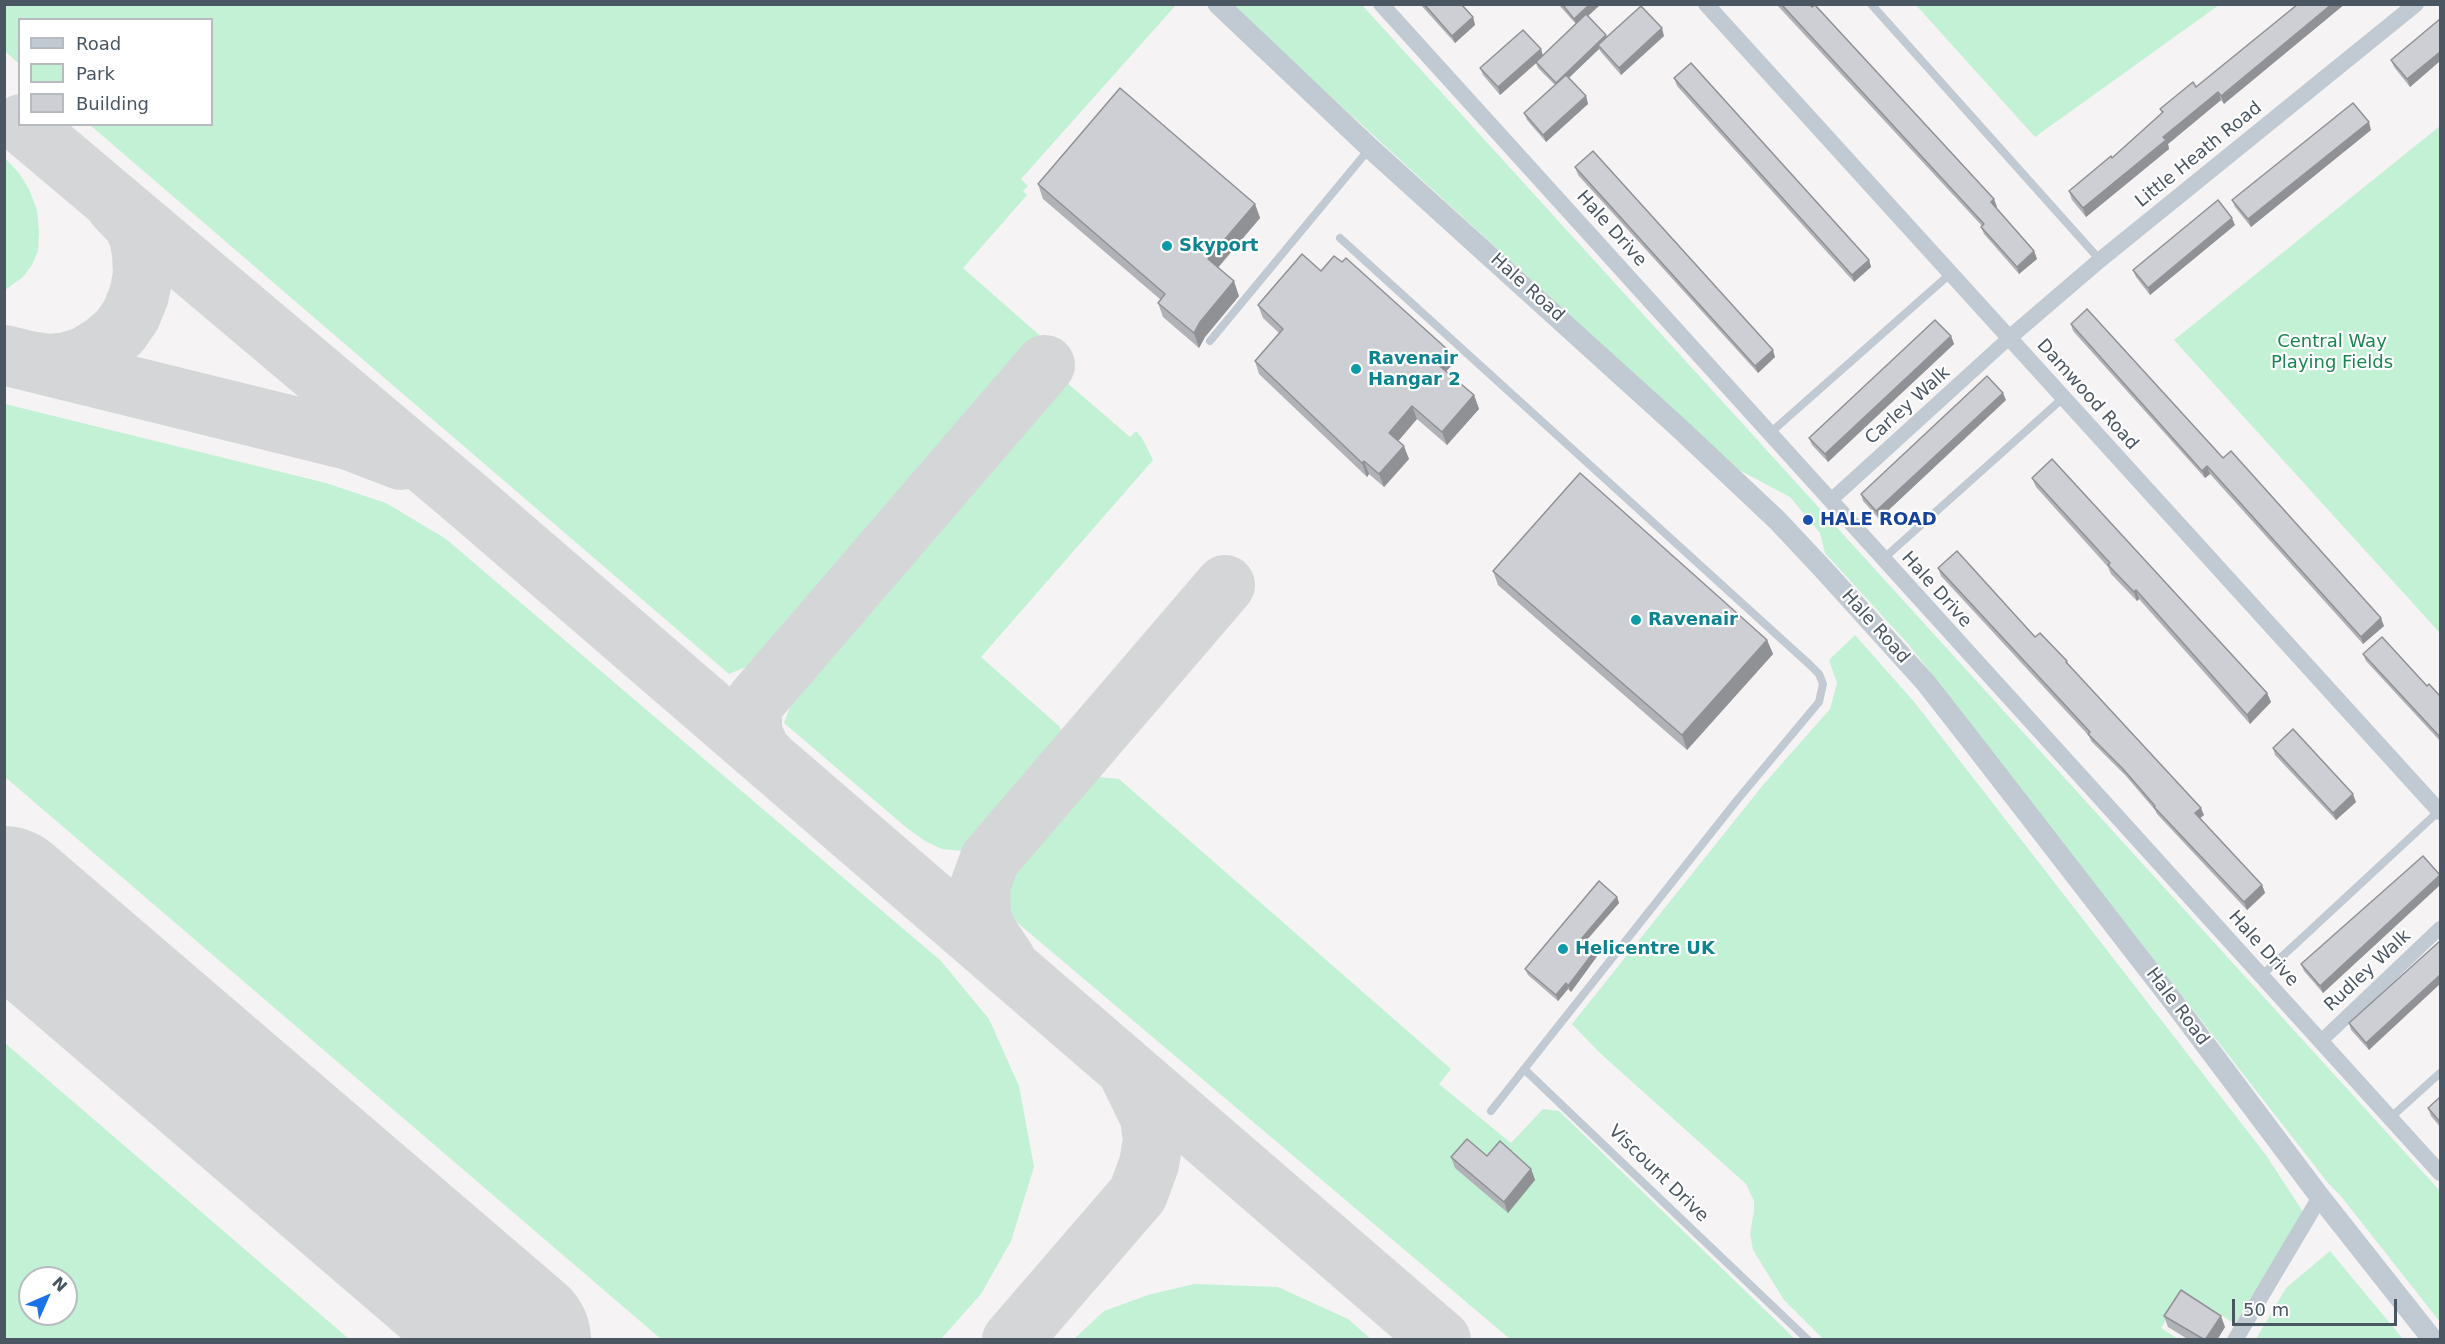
<!DOCTYPE html>
<html>
<head>
<meta charset="utf-8">
<style>
	body { margin:0 }
	#map { position:relative; width:2445px; height:1344px; overflow:hidden; background:#f5f3f3; font-family:"DejaVu Sans",sans-serif }
	canvas { display:block }
	.frame { position:absolute; inset:0; border:6px solid #4a5661; pointer-events:none }
	.legend { position:absolute; left:18px; top:18px; width:195px; height:108px; box-sizing:border-box; background:#fff; border:2px solid #b7bbc0; margin:0; padding:8px 10px; list-style:none; font-size:18px; color:#4a5661 }
	.legend li { display:flex; align-items:center; gap:12px; height:30px }
	.legend b { width:30px; border:2px solid #b7bbc0 }
	.north { position:absolute; left:18px; top:1266px; width:60px; height:60px; box-sizing:border-box; background:#fff; border:2px solid #b7bbc0; border-radius:50%; rotate:45deg; font-size:16px; font-weight:700; line-height:24px; text-align:center; color:#4a5661 }
	.north::after { content:''; display:block; margin:auto; width:21px; height:27px; background:#1a73e8; clip-path:polygon(50% 0,100% 100%,50% 72%,0 100%) }
	.scale { position:absolute; left:2232px; top:1299px; width:165px; height:27px; box-sizing:border-box; border:3px solid #4a5661; border-top:0; padding-left:8px; font-size:18px; line-height:21px; white-space:nowrap; color:#4a5661; -webkit-text-stroke:4px #fff; paint-order:stroke }
</style>
</head>
<body>
<div id="map">
<canvas width="2445" height="1344"></canvas>
<div class="frame"></div>
<ul class="legend">
<li><b style="height:8px;background:#c1cad2"></b>Road</li>
<li><b style="height:16px;background:#c3f1d5"></b>Park</li>
<li><b style="height:16px;background:#cdcfd5"></b>Building</li>
</ul>
<div class="north">N</div>
<div class="scale">50 m</div>
</div>
<script>
const c = document.querySelector('canvas').getContext('2d');
c.lineJoin = 'round';
function fill(path, color) {
  c.fillStyle = color;
  c.fill(path, 'evenodd');
}
function shape(rows) {
  const path = new Path2D();
  for (const r of rows) {
    path.moveTo(r[0], r[1]);
    for (let i = 2; i < r.length; i += 2) path.lineTo(r[i], r[i + 1]);
  }
  return path;
}
function stroke(path, color, width, dash) {
  c.strokeStyle = color;
  c.lineWidth = width;
  c.lineCap = dash ? 'butt' : 'round';
  c.setLineDash(dash || []);
  c.stroke(path);
}
function label(font, color, halo, rows, align = 'center') {
  c.font = font + ' "DejaVu Sans",sans-serif';
  c.lineWidth = 4.5;
  c.setLineDash([]);
  c.textBaseline = 'middle';
  c.strokeStyle = halo;
  c.fillStyle = color;
  for (const [text, x, y, turn = 0] of rows) {
    c.save();
    c.translate(x, y);
    c.rotate((+turn || 0) * Math.PI / 180);
    c.textAlign = isNaN(turn) ? turn : align;
    if (halo) c.strokeText(text, 0, 0);
    c.fillText(text, 0, 0);
    c.restore();
  }
}
fill(shape([
	[4,5,5,4,1176,5,1021,179,1028,186,1023,191,1027,195,963,268,1046,341,813,608,761,655,746,667,729,674,90,125,212,124,212,20,20,20,19,64,5,51],
	[1231,5,1362,5,2440,1191,2440,1322,2340,1195,2328,1183,1909,645,1825,553,1820,533,1790,497,1739,470],
	[1916,5,2219,5,2035,137],
	[2440,126,2440,633,2174,340],
	[5,158,19,173,29,189,37,210,39,232,38,251,32,265,23,277,5,290],
	[1058,375,1130,437,1136,431,1142,438,1153,460,981,657,1060,727,1061,735,1055,753,1045,768,1008,814,978,843,963,851,942,849,925,841,908,829,784,723,799,684,828,643],
	[5,404,326,483,386,503,446,539,941,961,989,1019,1019,1086,1034,1167,1011,1241,981,1294,941,1339,661,1339,5,777],
	[1855,635,1915,703,2266,1155,2303,1212,2235,1324,2184,1291,2161,1328,2178,1339,1823,1339,1784,1300,1753,1250,1750,1234,1754,1211,1754,1201,1746,1184,1600,1053,1572,1024,1763,785,1830,709,1837,683,1829,660],
	[1100,777,1119,779,1451,1069,1439,1084,1511,1143,1543,1109,1559,1111,1795,1339,1510,1339,1013,919,1005,895,1008,870,1026,841,1076,786],
	[4,1043,5,1043,349,1339,5,1339],
	[30,1278,66,1278,66,1314,30,1314],
	[2330,1251,2403,1339,2256,1339,2286,1288],
	[1194,1284,1278,1287,1348,1319,1371,1339,1074,1339,1104,1311,1148,1295]
]), '#c3f1d5');
stroke(shape([
	[22,124,469,501,1441,1340],
	[4,355,349,440,401,460],
	[37,362,49,364,67,362,86,356,105,344,120,331,131,315,139,295,143,275,142,253,139,237,133,224,116,206],
	[772,763,760,750,752,732,752,712,756,701,1045,365],
	[1006,960,989,935,981,917,980,886,990,859,1225,585],
	[1012,1340,1138,1194,1149,1164,1153,1140,1150,1117,1127,1070]
]), '#d5d6d8', 60);
stroke(shape([
	[4,900,517,1340]
]), '#d5d6d8', 148);
stroke(shape([
	[1871,4,2100,260],
	[1340,238,1810,665,1819,674,1823,684,1819,702,1738,799,1491,1111],
	[1210,341,1370,148],
	[1770,433,1950,274],
	[1883,559,2063,398],
	[2261,976,2439,811],
	[1524,1069,1808,1340],
	[2390,1118,2440,1073]
]), '#c1cad2', 8);
stroke(shape([
	[1831,500,2009,338],
	[2321,1041,2440,928]
]), '#c1cad2', 14);
stroke(shape([
	[1381,4,2440,1173],
	[1706,4,2440,812],
	[2009,338,2100,260,2416,4],
	[2235,1340,2320,1197]
]), '#c1cad2', 16);
stroke(shape([
	[1218,4,1370,148,1677,426,1777,520,1823,569,1926,683,1969,738,2172,1000,2320,1197,2433,1340]
]), '#c1cad2', 21);
fill(shape([
	[1420,4,1461,4,1473,17,1475,25,1455,43],
	[1558,4,1601,4,1588,16,1607,37,1664,36,1621,75,1601,52,1599,49,1569,78,1586,96,1588,104,1546,142,1527,120,1524,113,1555,85,1538,68,1536,63,1500,95,1483,75,1480,68,1541,49,1543,56,1576,24],
	[1776,4,1810,4,1997,207,1996,208,2034,251,2037,259,2019,274,1984,234,1981,227,1982,226],
	[2298,4,2224,104,2221,100,2168,144,2169,149,2086,217,2072,200,2069,191,2112,158,2162,114,2160,109,2196,87],
	[2440,19,2440,61,2410,87,2394,67,2391,60],
	[1674,78,1869,260,1871,267,1854,282,1677,86],
	[2371,130,2251,227,2235,207,2232,200],
	[1575,167,1775,357,1758,373,1578,175],
	[1038,184,1255,204,1260,218,1218,268,1239,296,1205,337,1199,348,1163,317,1158,303,1161,300,1043,199],
	[2235,225,2150,295,2136,277,2133,270],
	[1321,271,1453,364,1446,371,1474,395,1479,409,1447,445,1417,419,1398,441,1409,459,1384,487,1369,474,1367,477,1259,374,1255,361,1279,333,1263,318,1258,305],
	[2071,324,2223,458,2384,626,2363,644,2210,474,2205,478,2073,331],
	[1951,336,1954,344,1828,462,1812,445,1809,438],
	[2006,400,1879,519,1863,501,1861,494],
	[2032,478,2267,693,2271,702,2250,724,2139,599,2137,601,2111,574,2108,567,2036,487],
	[1938,568,2067,661,2069,666,2204,815,2200,818,2262,885,2265,893,2247,910,2157,814,2155,810,2126,776,2091,741,2089,736,1941,576],
	[1493,571,1767,640,1773,654,1687,750,1498,585],
	[2363,654,2427,686,2440,696,2440,741,2366,661],
	[2273,748,2356,802,2336,820,2275,755],
	[2440,875,2440,885,2323,993,2304,971,2301,964],
	[1617,897,1619,903,1586,941,1596,949,1598,955,1571,992,1568,989,1558,1001,1528,975,1525,969],
	[2440,941,2369,1050,2351,1030,2349,1023],
	[2440,1097,2440,1127,2431,1116,2428,1108],
	[1487,1156,1531,1169,1535,1180,1508,1213,1455,1168,1451,1157],
	[2164,1316,2225,1327,2217,1340,2189,1340,2168,1327]
]), '#b0b2b7');
fill(shape([
	[1590,4,1601,4,1577,26,1574,19],
	[2332,4,2345,4,2224,104,2221,96],
	[1473,17,1475,25,1455,43,1452,36],
	[1662,28,1664,36,1621,75,1619,68],
	[1606,35,1608,41,1598,45,1599,49,1558,88,1556,83],
	[1541,49,1543,57,1500,95,1498,87],
	[2440,52,2440,61,2410,87,2407,79],
	[2218,92,2221,100,2168,144,2169,149,2086,217,2083,208,2163,137],
	[1586,96,1588,104,1546,142,1543,135],
	[2369,122,2371,130,2251,227,2248,219],
	[1994,199,1997,207,1993,210,1991,202],
	[1255,204,1260,218,1213,273,1208,259],
	[2232,218,2235,225,2150,295,2148,288],
	[2034,251,2037,259,2019,274,2017,267],
	[1869,260,1871,267,1854,282,1852,275],
	[1234,281,1239,296,1205,337,1199,348,1194,333,1200,322],
	[1951,336,1954,344,1828,462,1825,454],
	[1448,350,1453,364,1441,377,1436,363],
	[1773,350,1775,357,1758,373,1755,366],
	[2003,393,2006,400,1879,519,1876,511],
	[1474,395,1479,409,1447,445,1442,432],
	[1412,406,1417,419,1394,446,1389,433],
	[1404,446,1409,459,1384,487,1379,474],
	[1364,461,1369,474,1367,477,1362,463],
	[2207,466,2210,474,2205,478,2202,471],
	[2136,590,2139,599,2137,601,2134,592],
	[2381,618,2384,626,2363,644,2361,637],
	[1767,640,1773,654,1687,750,1682,735],
	[2267,693,2271,702,2250,724,2247,715],
	[2353,794,2356,802,2336,820,2333,813],
	[2201,808,2204,815,2198,820,2195,813],
	[2440,875,2440,885,2323,993,2320,986],
	[2262,885,2265,893,2247,910,2244,902],
	[1617,897,1619,903,1584,943,1582,938],
	[1596,949,1598,955,1571,992,1568,986],
	[2440,975,2440,984,2369,1050,2366,1043],
	[1566,983,1568,989,1558,1001,1556,995],
	[1531,1169,1535,1180,1508,1213,1504,1202],
	[2221,1316,2225,1327,2217,1340,2205,1340]
]), '#909195');
const building = shape([
	[1424,4,1461,4,1473,17,1452,36,1424,4],
	[1562,4,1590,4,1574,19,1562,4],
	[1781,4,1810,4,1812,7,1815,5,1994,199,1991,202,2034,251,2017,267,1981,227,1984,224,1781,4],
	[2298,4,2332,4,2221,96,2218,92,2163,137,2166,140,2083,208,2069,191,2111,156,2112,158,2163,112,2160,109,2193,82,2196,87,2298,4],
	[1641,6,1662,28,1619,68,1598,45,1641,6],
	[1586,14,1606,35,1556,83,1536,62,1586,14],
	[2440,19,2440,52,2407,79,2391,60,2440,19],
	[1523,30,1541,49,1498,87,1480,68,1523,30],
	[1691,63,1869,260,1852,275,1674,78,1691,63],
	[1566,75,1586,96,1543,135,1524,113,1566,75],
	[1120,88,1255,204,1208,259,1234,281,1200,322,1194,333,1158,303,1165,294,1038,184,1120,88],
	[2353,103,2369,122,2248,219,2232,200,2353,103],
	[1593,151,1773,350,1755,366,1575,167,1593,151],
	[2218,200,2232,218,2148,288,2133,270,2218,200],
	[1302,254,1321,271,1334,256,1342,262,1346,258,1448,350,1436,363,1474,395,1442,432,1412,406,1389,433,1404,446,1379,474,1364,461,1362,463,1255,361,1283,329,1258,305,1302,254],
	[2087,309,2223,458,2231,451,2381,618,2361,637,2207,466,2202,471,2071,324,2087,309],
	[1935,320,1951,336,1825,454,1809,438,1935,320],
	[1987,376,2003,393,1876,511,1861,494,1987,376],
	[2052,459,2267,693,2247,715,2136,590,2134,592,2108,565,2110,563,2032,478,2052,459],
	[1580,473,1767,640,1682,735,1493,571,1580,473],
	[1957,551,2035,637,2040,633,2067,661,2066,662,2201,808,2195,813,2262,885,2244,902,2154,807,2155,806,2123,769,2088,734,2090,732,1938,568,1957,551],
	[2382,637,2427,686,2429,684,2440,696,2440,737,2363,654,2382,637],
	[2293,729,2353,794,2333,813,2273,748,2293,729],
	[2423,856,2440,875,2320,986,2301,964,2423,856],
	[1599,881,1617,897,1582,938,1596,949,1568,986,1566,983,1556,995,1525,969,1599,881],
	[2440,941,2440,975,2366,1043,2349,1023,2440,941],
	[2440,1097,2440,1122,2428,1108,2440,1097],
	[1467,1139,1487,1156,1500,1141,1531,1169,1504,1202,1451,1157,1467,1139],
	[2181,1290,2221,1316,2205,1340,2164,1316,2181,1290]
]);
fill(building, '#cdcfd5');
stroke(building, '#909195', 1.5);
for (const [x, y, r, color] of [
	[1167,246,6,"#0f9aa8"],
	[1356,369,6,"#0f9aa8"],
	[1808,520,6,"#1a4fb4"],
	[1636,620,6,"#0f9aa8"],
	[1563,949,6,"#0f9aa8"]
]) {
  const dot = new Path2D();
  dot.arc(x, y, r, 0, 2 * Math.PI);
  c.fillStyle = color;
  c.fill(dot);
  stroke(dot, '#fff', 2);
}
label('18px', '#4a5661', '#fff', [
	["Little Heath Road",2199,155,-39],
	["Hale Drive",1611,229,48],
	["Hale Road",1527,288,42],
	["Damwood Road",2087,395,48],
	["Carley Walk",1908,406,-42],
	["Hale Drive",1936,590,48],
	["Hale Road",1875,627,48],
	["Hale Drive",2263,949,48],
	["Rudley Walk",2368,971,-43],
	["Hale Road",2177,1007,53],
	["Viscount Drive",1658,1174,44]
]);
label('bold 18px', '#0d838f', '#fff', [
	["Skyport",1179,246],
	["Ravenair",1368,359],
	["Hangar 2",1368,380],
	["Ravenair",1648,620],
	["Helicentre UK",1575,949]
], 'left');
label('18px', '#17864f', '#fff', [
	["Central Way",2332,342],
	["Playing Fields",2332,363]
]);
label('bold 18px', '#164399', '#fff', [
	["HALE ROAD",1820,520]
], 'left');
</script>
</body>
</html>
